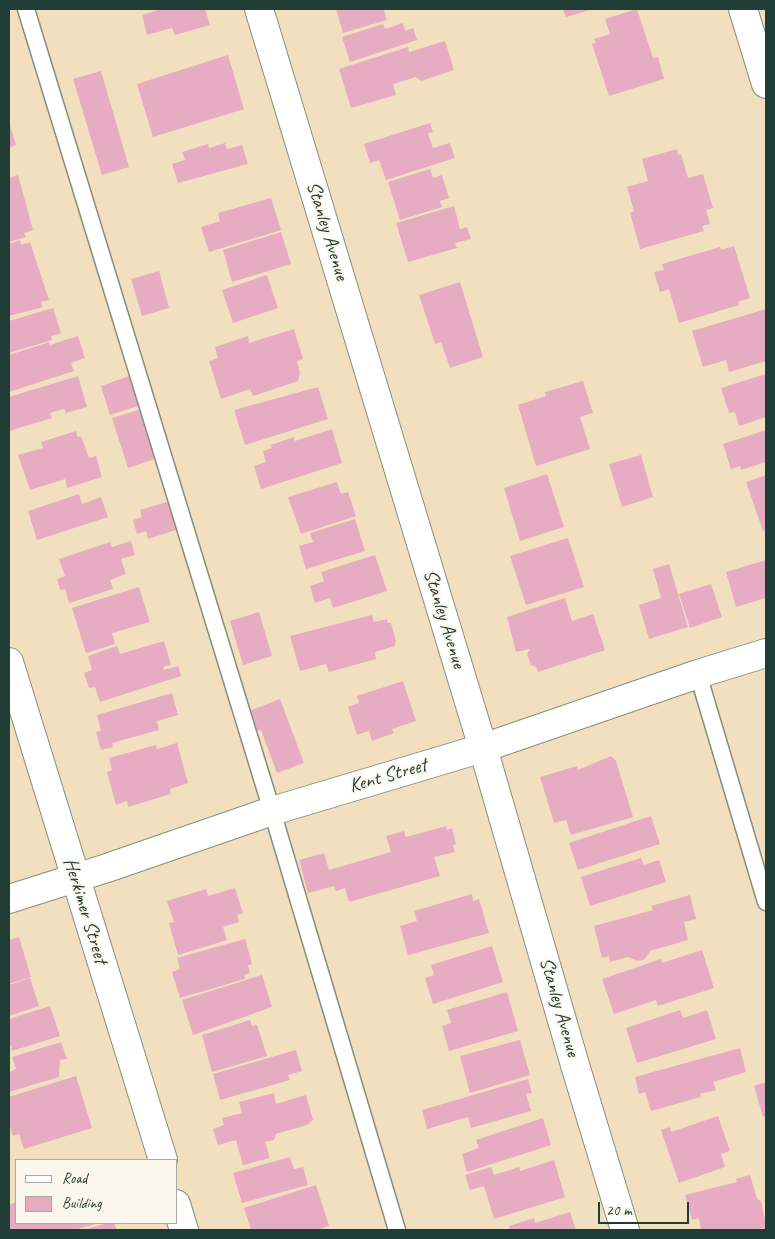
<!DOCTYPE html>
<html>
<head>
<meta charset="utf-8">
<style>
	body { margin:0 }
	#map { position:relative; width:775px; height:1239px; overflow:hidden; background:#f2dfc0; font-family:Caveat,sans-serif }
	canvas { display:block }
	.frame { position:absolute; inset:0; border:10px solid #1f3d34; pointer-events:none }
	.legend { position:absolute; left:15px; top:1159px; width:162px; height:65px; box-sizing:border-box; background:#fbf7ec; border:1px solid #a3ada2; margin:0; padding:6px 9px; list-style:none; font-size:15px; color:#1f3d34 }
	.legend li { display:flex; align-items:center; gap:10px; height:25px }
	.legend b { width:25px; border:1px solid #a3ada2 }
	.scale { position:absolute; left:598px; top:1202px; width:91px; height:22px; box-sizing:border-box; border:2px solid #1f3d34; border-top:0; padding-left:6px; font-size:15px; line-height:18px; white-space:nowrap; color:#1f3d34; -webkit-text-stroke:4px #fbf7ec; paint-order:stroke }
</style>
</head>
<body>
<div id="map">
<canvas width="775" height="1239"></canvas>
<div class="frame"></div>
<ul class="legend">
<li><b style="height:6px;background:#fff"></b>Road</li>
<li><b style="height:14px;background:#e6adc2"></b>Building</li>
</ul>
<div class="scale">20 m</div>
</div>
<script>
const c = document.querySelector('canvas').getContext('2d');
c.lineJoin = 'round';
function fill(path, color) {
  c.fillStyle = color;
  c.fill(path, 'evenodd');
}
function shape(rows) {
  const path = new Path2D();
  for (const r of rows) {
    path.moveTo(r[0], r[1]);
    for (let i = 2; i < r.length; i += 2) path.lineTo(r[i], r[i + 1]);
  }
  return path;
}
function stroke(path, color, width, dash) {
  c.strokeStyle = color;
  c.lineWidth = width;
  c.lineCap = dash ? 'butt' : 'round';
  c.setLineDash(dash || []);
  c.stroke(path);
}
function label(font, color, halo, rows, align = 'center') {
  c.font = font + ' Caveat,sans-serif';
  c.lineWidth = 4;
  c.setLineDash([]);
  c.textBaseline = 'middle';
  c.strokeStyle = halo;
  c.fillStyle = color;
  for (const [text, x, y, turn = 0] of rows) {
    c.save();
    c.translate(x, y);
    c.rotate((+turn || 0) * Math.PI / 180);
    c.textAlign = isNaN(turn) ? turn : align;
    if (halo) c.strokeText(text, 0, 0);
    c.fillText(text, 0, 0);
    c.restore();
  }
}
fill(shape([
	[162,9,205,9,210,25,175,35,172,28,147,35,142,15],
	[336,9,387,9,384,10,387,20,343,33],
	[563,9,593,9,566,17],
	[637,9,653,58,658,57,664,79,609,96,592,44,596,43,594,39,610,34,605,19],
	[403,23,405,31,413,28,417,40,350,62,342,37,383,24,385,29],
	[445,41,454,70,421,81,416,77,393,84,396,95,351,108,339,69,408,47,409,52],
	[228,55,244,109,153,137,137,84],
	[101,71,129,167,102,175,73,79],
	[9,122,16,145,9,148],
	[430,123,433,132,428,133,433,148,450,143,455,158,386,180,379,160,370,163,364,144],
	[225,143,227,149,242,145,248,164,178,183,172,164,185,160,182,152,208,144,209,148],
	[677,149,678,155,681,154,688,178,703,174,713,208,706,210,710,224,702,226,704,231,640,249,630,213,634,211,627,187,648,181,642,159],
	[430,169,433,178,442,175,449,198,440,201,442,207,400,220,388,182],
	[18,175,33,230,24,233,26,237,9,242,9,178],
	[271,198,281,230,209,252,201,227,220,221,218,213],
	[454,206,460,229,467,227,471,239,455,243,457,248,408,262,396,223],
	[281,232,291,264,232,282,223,250],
	[20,240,21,245,30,242,49,300,41,302,43,307,9,316,9,244],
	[734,246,750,298,738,302,739,305,679,323,669,289,660,292,654,272,664,270,662,264,720,247,721,250],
	[159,271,169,308,142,316,131,279],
	[267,275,278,308,233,323,222,290],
	[460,282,483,357,450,368,441,342,435,344,419,295],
	[53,308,61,333,51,336,52,340,9,353,9,321],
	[766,309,766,337,765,337,766,338,766,361,729,372,726,360,703,367,692,331],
	[294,329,303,359,297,361,300,373,298,381,253,396,250,389,221,399,209,361,218,358,215,347,248,336,249,343],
	[78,336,85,358,71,363,74,371,9,392,9,355,49,342,50,345],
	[135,374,144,404,110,415,101,386],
	[766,374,766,417,739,426,735,412,729,413,721,388],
	[78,376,87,407,66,413,64,409,50,413,52,418,9,431,9,397],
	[583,381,593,413,580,417,590,449,536,466,518,405,546,396,545,392],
	[318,387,328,419,245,445,234,410],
	[145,408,161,457,128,468,112,418],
	[332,429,342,463,261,489,254,466,266,462,263,451,272,448,271,445,294,437,295,441],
	[766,430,766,462,741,470,740,466,731,469,723,444],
	[76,431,78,437,81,436,89,458,96,456,102,477,67,488,65,479,30,490,18,455,43,448,41,442],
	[641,455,653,497,622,507,609,464],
	[547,474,564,527,520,541,504,488],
	[766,475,766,530,763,531,746,482],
	[337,482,341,494,348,492,356,516,301,534,288,497],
	[79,494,82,504,101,497,108,517,37,540,28,511],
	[170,501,179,529,148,539,146,531,137,534,133,520,142,517,140,510],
	[355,519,365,551,306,569,299,546,313,542,310,533],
	[568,538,584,587,526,605,510,556],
	[131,541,135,555,121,559,126,574,110,580,113,589,69,603,65,589,60,590,57,579,65,576,59,559,110,542,112,547],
	[375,555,387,591,333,608,330,598,315,603,310,586,324,581,321,572],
	[766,560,766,598,736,607,726,572],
	[669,564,688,627,649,639,639,605,661,598,653,569],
	[711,584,722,617,690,628,679,594],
	[139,587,150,622,112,633,115,644,86,653,72,608],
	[565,598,572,621,593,614,605,650,538,672,536,667,531,665,527,654,530,649,516,652,507,617],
	[259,612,272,656,243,665,230,621],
	[372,615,374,622,387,619,388,623,391,623,396,641,395,646,375,652,376,659,329,672,326,664,300,671,290,636],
	[164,641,171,665,163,667,164,670,178,666,181,676,100,702,95,687,89,688,84,673,92,670,88,656,117,646,120,654],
	[403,681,416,721,392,729,394,733,372,741,369,731,357,735,348,707,359,703,357,696],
	[172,693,178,715,157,721,159,730,112,743,113,747,101,750,96,732,101,731,97,715],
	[280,699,304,763,277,773,261,730,256,731,249,711],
	[177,743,188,783,170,789,171,794,128,807,127,801,116,805,107,772,112,770,109,758,156,745,157,749],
	[611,756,616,761,633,817,571,835,566,820,554,823,540,777,577,766,578,770],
	[651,816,660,844,578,870,569,843],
	[446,826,447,830,452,828,456,844,453,845,455,852,434,857,440,876,349,902,345,888,336,891,334,886,308,893,299,860,324,853,329,870,391,852,386,836,404,831,406,837],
	[641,858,644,865,659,860,666,882,590,906,581,877],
	[235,888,243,913,237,915,239,922,223,927,227,940,178,955,169,923,174,922,167,901,206,889,208,896],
	[472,894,473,901,479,899,489,933,408,955,400,926,417,921,414,911],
	[690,895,696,919,684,922,688,940,650,951,644,960,637,961,628,957,610,962,609,956,602,958,594,926,653,910,651,906],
	[19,937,31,977,9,984,9,940],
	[245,939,252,964,248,965,250,973,244,975,245,979,180,998,172,972,180,969,177,958],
	[492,946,503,982,433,1004,425,978,434,975,431,965],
	[702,950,714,988,658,1006,656,1000,614,1014,602,979,661,959,662,963],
	[262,975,272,1007,193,1035,182,1000],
	[30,978,39,1006,9,1016,9,985],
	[507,992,518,1031,449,1051,442,1026,451,1023,447,1010],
	[50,1006,60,1036,12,1051,11,1045,9,1046,9,1019],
	[680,1010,683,1018,707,1010,716,1039,637,1063,626,1028],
	[250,1020,252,1026,257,1025,267,1056,212,1072,202,1035],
	[520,1040,530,1075,470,1093,460,1056],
	[61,1042,67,1059,60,1060,59,1077,9,1092,9,1072,16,1069,12,1057],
	[740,1048,746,1072,713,1082,716,1090,700,1094,701,1097,651,1111,645,1092,639,1094,635,1077],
	[296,1050,302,1071,288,1075,290,1080,220,1100,213,1074],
	[76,1076,92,1128,24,1149,19,1134,13,1136,9,1124,9,1103,10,1102,9,1097],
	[528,1079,532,1093,526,1094,531,1111,471,1128,468,1117,427,1129,422,1110],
	[766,1082,766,1116,763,1117,754,1086],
	[274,1093,276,1104,306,1095,313,1120,307,1125,276,1134,274,1140,265,1142,270,1158,243,1165,236,1140,218,1145,213,1129,224,1125,222,1118,242,1113,239,1102],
	[718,1116,730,1151,721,1154,725,1167,679,1183,661,1130,670,1127,671,1132],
	[543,1118,551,1145,467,1172,462,1154,479,1148,476,1140],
	[290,1157,294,1169,303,1167,308,1185,242,1203,233,1173],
	[554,1160,565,1197,494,1219,484,1186,470,1190,465,1175,491,1167,494,1175,519,1167,520,1171],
	[750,1175,757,1199,761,1201,766,1225,766,1230,701,1230,699,1218,692,1220,685,1195,737,1182,736,1179],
	[316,1185,329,1226,316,1230,251,1230,244,1208],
	[16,1202,16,1223,98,1223,75,1230,9,1230,9,1205],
	[570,1212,576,1230,510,1230,509,1226,534,1218,535,1223],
	[107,1223,114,1223,117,1230,84,1230]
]), '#e6adc2');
const lane = shape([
	[26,9,272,811,397,1230],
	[698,674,766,902]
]);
const street = shape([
	[259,9,483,748,575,1065,625,1230],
	[743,9,766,84],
	[9,662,163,1160],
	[9,899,107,868,272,811,483,748,698,674,766,653],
	[176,1204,184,1230]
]);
stroke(lane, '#888e7a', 19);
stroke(street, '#888e7a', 30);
stroke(lane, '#fff', 16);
stroke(street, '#fff', 28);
label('20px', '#1f3d34', '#fbf7ec', [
	["Stanley Avenue",327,231,73],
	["Stanley Avenue",444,619,73],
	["Kent Street",388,776,-16],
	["Herkimer Street",85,911,73],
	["Stanley Avenue",559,1007,74]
]);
</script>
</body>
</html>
